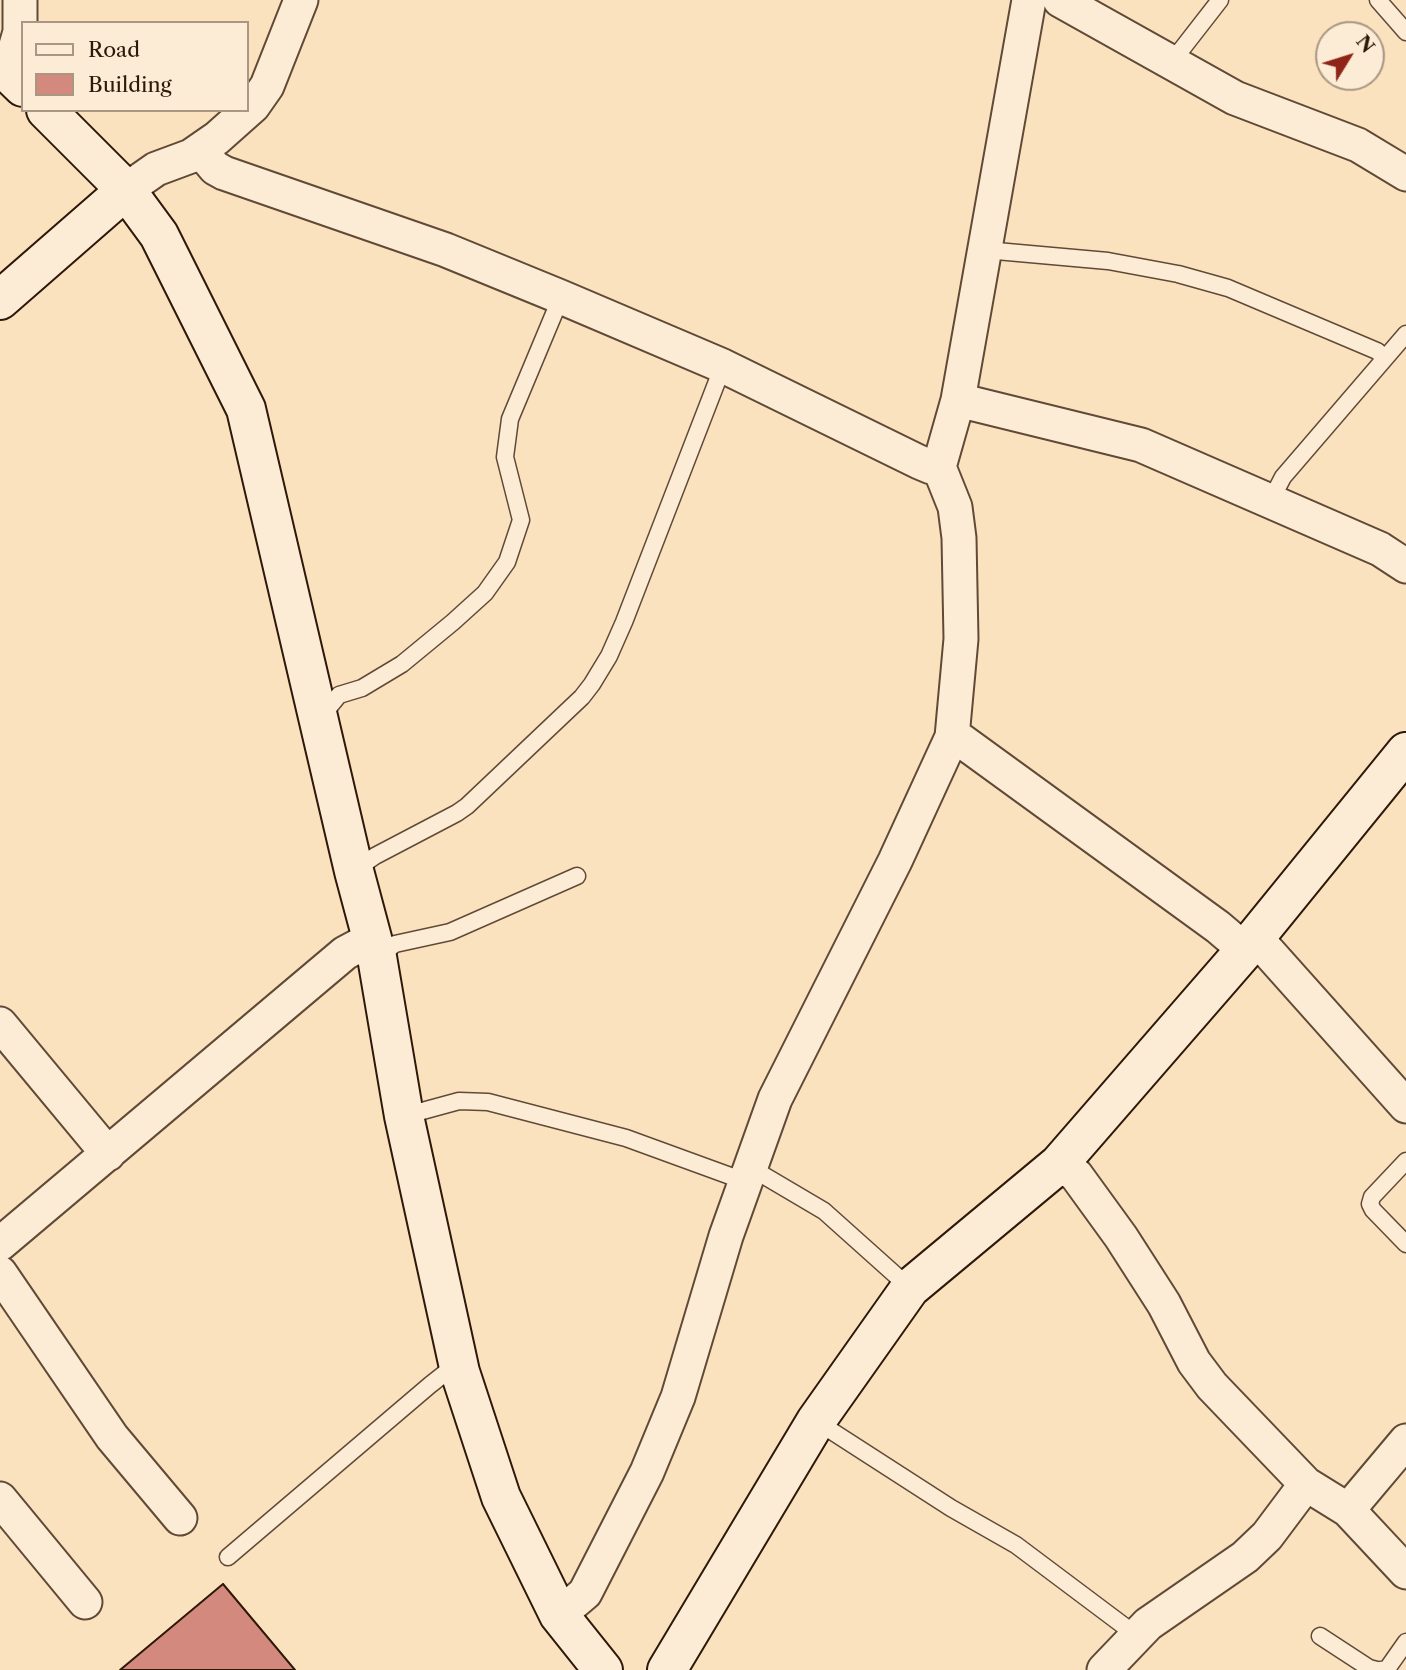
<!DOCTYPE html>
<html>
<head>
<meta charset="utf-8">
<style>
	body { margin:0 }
	#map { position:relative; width:1406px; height:1670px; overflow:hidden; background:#fbe2be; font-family:"Libre Caslon Text",serif }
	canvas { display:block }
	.legend { position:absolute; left:21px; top:21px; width:228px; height:91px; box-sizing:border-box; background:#fcecd5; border:2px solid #a99784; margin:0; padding:9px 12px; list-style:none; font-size:21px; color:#2d180a }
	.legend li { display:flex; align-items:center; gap:14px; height:35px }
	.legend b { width:35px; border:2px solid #a99784 }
	.north { position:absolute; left:1315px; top:21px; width:70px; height:70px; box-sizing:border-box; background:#fcecd5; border:2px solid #a99784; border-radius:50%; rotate:52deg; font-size:19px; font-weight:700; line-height:28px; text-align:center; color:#2d180a }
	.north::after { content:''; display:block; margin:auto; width:24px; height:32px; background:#8f2418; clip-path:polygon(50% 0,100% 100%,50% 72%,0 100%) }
</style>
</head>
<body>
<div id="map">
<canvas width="1406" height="1670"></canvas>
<ul class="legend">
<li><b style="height:9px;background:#fcecd5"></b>Road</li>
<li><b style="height:19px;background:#d4897f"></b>Building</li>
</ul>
<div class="north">N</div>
</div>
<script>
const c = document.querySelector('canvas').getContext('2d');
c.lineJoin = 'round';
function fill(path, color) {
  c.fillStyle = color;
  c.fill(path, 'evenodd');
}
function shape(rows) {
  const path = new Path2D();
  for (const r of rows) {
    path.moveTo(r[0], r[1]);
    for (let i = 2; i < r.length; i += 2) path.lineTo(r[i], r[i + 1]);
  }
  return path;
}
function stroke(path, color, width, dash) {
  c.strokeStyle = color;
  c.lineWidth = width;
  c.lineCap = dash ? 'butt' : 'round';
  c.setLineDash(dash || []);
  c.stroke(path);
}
const building = shape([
	[223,1584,295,1670,120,1670,223,1584]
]);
fill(building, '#d4897f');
stroke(building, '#2d180a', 2);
const lane = shape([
	[1378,0,1406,32],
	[1171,63,1220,0],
	[985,250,1108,261,1178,274,1228,288,1377,351,1385,358],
	[1271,500,1283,477,1406,334],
	[321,717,339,695,362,688,402,664,453,622,485,593,507,562,521,520,505,457,510,419,561,297],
	[355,870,375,856,457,813,467,806,582,697,592,684,609,656,624,622,723,366],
	[377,957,395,944,450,932,577,876],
	[404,1116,459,1101,488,1102,626,1138,744,1181],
	[1406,1161,1372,1197,1370,1204,1373,1210,1406,1244],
	[748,1170,763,1175,824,1211,910,1288],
	[816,1421,951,1508,1016,1545,1124,1626,1133,1638],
	[228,1557,430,1385,449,1370,458,1371],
	[1320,1636,1369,1668,1377,1670],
	[1381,1670,1387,1669,1406,1642]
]);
const street = shape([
	[1060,0,1235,98,1358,145,1406,174],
	[8,73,20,32,20,0],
	[200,150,215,168,224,173,446,250,561,297,723,366,919,462,931,467,939,467],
	[126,190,156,169,191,156,217,138,253,106,267,86,301,0],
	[958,400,1141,445,1380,549,1406,566],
	[952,737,962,741,1218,927,1245,950,1259,943,1264,947,1406,1106],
	[0,1024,108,1154],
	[1059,1164,1076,1175,1121,1237,1164,1304,1194,1362,1212,1386,1306,1484,1348,1510,1406,1572],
	[0,1244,345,953,360,945,377,957],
	[0,1273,112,1437,180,1518],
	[0,1499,85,1602],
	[1348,1510,1406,1441],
	[559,1615,585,1593,647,1472,678,1397,726,1236,775,1099,895,861,952,737,961,639,959,538,955,507,939,467,958,400,1029,0],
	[1104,1670,1148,1624,1245,1557,1267,1536,1306,1484]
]);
const secondary = shape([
	[0,65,23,87],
	[46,110,126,190,159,235,246,409,354,871,377,957,404,1116,460,1372,501,1497,559,1615,603,1670],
	[0,300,126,190],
	[667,1670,816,1421,910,1288,1059,1164,1245,950,1406,752]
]);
stroke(lane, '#604a37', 19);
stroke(street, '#604a37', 37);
stroke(secondary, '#2d180a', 42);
stroke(lane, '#fcecd5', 16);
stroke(street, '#fcecd5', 33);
stroke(secondary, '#fcecd5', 38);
</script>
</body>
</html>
